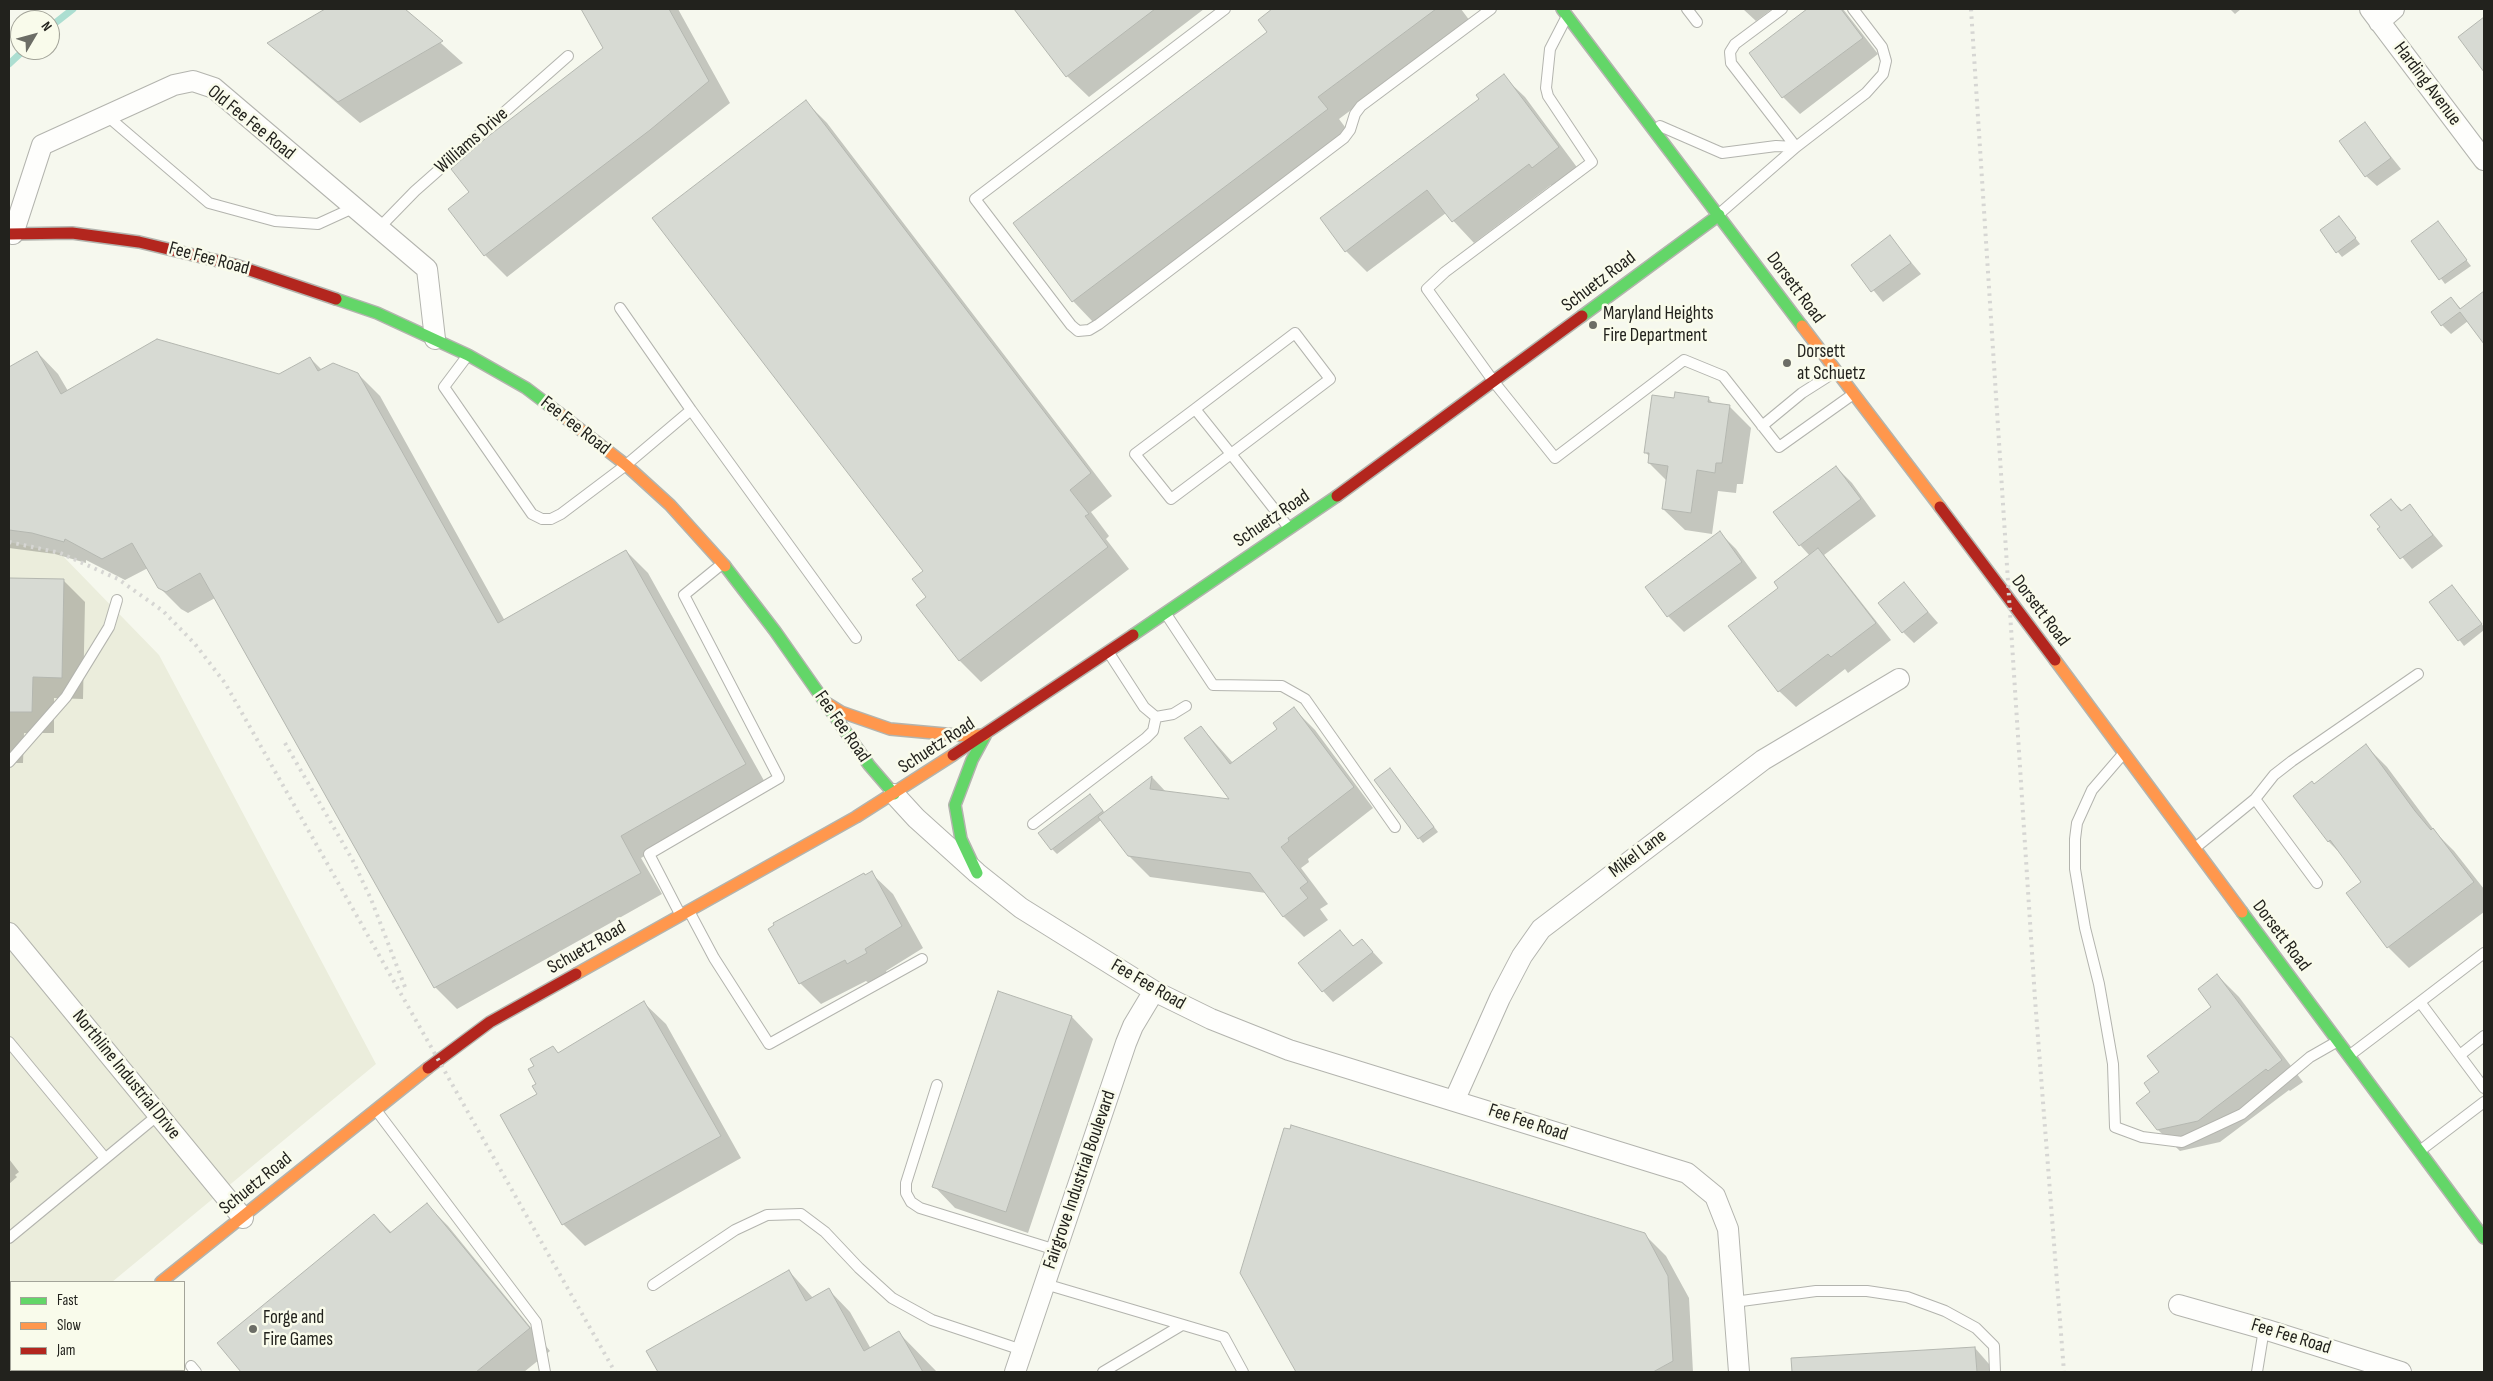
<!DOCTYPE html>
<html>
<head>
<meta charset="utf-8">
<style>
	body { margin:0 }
	#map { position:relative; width:2493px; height:1381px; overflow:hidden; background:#f6f8ee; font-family:"Sofia Sans Condensed",sans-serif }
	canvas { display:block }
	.frame { position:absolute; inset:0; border:10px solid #22221d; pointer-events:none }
	.legend { position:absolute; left:10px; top:1281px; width:175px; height:90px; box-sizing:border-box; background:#f9fbeb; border:1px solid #a3a499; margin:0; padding:6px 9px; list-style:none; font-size:15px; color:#22221d }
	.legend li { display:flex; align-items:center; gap:10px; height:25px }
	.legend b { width:25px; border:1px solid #a3a499 }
	.north { position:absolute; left:10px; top:10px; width:50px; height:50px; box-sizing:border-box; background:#f9fbeb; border:1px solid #a3a499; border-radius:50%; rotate:53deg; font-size:14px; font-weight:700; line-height:20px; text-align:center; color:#22221d }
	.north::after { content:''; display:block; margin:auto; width:18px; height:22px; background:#6c6d66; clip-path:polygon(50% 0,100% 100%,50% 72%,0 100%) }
</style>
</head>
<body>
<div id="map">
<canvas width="2493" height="1381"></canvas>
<div class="frame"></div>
<ul class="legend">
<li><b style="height:6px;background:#63d668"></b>Fast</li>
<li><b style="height:6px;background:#ff974d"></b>Slow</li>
<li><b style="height:6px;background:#b3261e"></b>Jam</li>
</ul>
<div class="north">N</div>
</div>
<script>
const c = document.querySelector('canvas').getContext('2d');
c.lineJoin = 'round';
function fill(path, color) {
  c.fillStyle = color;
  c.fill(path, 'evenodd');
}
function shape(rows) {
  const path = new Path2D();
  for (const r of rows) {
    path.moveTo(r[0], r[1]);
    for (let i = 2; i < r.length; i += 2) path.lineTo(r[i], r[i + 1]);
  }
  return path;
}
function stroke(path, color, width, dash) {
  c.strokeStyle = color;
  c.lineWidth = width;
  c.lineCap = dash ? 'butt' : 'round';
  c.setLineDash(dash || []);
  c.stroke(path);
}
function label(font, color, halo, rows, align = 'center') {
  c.font = font + ' "Sofia Sans Condensed",sans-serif';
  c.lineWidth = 5;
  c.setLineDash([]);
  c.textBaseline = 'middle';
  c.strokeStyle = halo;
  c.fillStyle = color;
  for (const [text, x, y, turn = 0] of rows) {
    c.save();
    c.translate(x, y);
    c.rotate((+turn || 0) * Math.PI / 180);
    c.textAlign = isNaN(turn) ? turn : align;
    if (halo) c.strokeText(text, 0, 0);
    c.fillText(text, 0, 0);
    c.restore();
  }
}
fill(shape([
	[9,542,60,553,159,655,376,1064,112,1282,11,1282,11,1366,9,1368]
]), '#ebeddc');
fill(shape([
	[328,9,403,9,463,63,360,123,291,64,269,43],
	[583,9,678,9,730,103,507,277,485,255,450,209,471,193,604,48],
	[1016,9,1204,9,1089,97,1067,76],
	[1274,9,1461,9,1470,21,1339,119,1348,131,1094,323,1073,301,1268,32,1259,20],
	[1743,9,1772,9,1756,21],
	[1809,9,1843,9,1878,54,1800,114,1783,97,1750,54],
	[2230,9,2241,9,2235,14],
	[1503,76,1525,97,1579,170,1554,188,1551,185,1474,243,1446,213,1367,272,1346,251],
	[806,102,827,123,1112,496,1091,512,1109,536,1106,539,1129,569,981,682,960,661,917,605,928,598,924,571],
	[2365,124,2401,169,2377,186,2366,176],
	[2339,217,2360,244,2342,257,2321,231],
	[2438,223,2471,266,2445,284,2413,241],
	[1890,237,1921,274,1883,302,1853,265],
	[2484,293,2484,340,2468,321,2451,334,2442,325,2451,298,2462,310],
	[37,352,58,374,68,391,280,375,310,358,322,370,358,374,380,396,505,621,626,551,648,573,767,786,641,858,662,894,457,1009,435,987,215,598,188,613,181,609,159,587,148,568,125,580,86,560,86,563,55,554,9,548,9,368],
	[1708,398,1714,404,1729,406,1751,428,1743,484,1737,484,1736,493,1718,491,1712,534,1685,530,1663,509,1667,481,1649,463,1650,457,1645,452,1675,399],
	[1836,467,1852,483,1876,516,1824,555,1891,640,1848,673,1845,669,1796,707,1779,691,1780,588,1810,556,1800,545],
	[2391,500,2403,511,2410,506,2443,546,2412,569,2379,529],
	[1720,533,1736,549,1757,578,1684,632,1668,616],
	[9,579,63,580,85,602,83,699,54,698,54,733,24,733,23,763,9,763],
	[1904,584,1938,623,1914,643,1903,632],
	[2452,586,2484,627,2484,630,2464,646,2431,602],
	[1294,709,1315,730,1373,808,1308,859,1309,862,1301,868,1328,904,1320,909,1328,920,1304,937,1283,916,1266,893,1150,877,1129,856,1101,820,1057,854,1052,849,1095,801,1105,813,1152,777,1167,793,1232,801,1201,727,1233,763,1279,729],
	[2366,746,2387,767,2437,834,2454,851,2484,889,2484,912,2409,968,2388,947,2363,882,2345,858,2328,841],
	[1395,775,1438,832,1423,843,1419,838],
	[871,873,893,894,923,948,886,971,888,975,870,984,866,981,821,1004,800,983,865,876],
	[1340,932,1354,947,1362,940,1383,963,1333,1002,1323,991],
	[2217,975,2239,997,2303,1082,2290,1091,2289,1090,2220,1142,2180,1151,2158,1130,2152,1093,2161,1072,2213,1007],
	[644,1003,666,1024,741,1158,585,1246,563,1224,535,1066,553,1047,559,1054],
	[1072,1017,1093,1039,1028,1233,955,1208,934,1186],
	[9,1159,19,1172,15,1175,17,1177,9,1184],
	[427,1205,448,1226,550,1351,524,1372,243,1372,219,1343,374,1215,392,1233],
	[1644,1234,1666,1256,1689,1298,1693,1372,1298,1372,1241,1273],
	[789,1271,813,1298,829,1290,850,1312,871,1349,899,1333,937,1372,659,1372,647,1352],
	[1975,1348,1996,1372,1793,1372,1793,1359],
	[2173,1371,2174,1372,2150,1372]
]), '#0003');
stroke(shape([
	[50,27,73,9],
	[9,64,24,50]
]), '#acded1', 7);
const building = shape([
	[325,9,405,9,443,41,338,102,267,43,325,9],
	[581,9,669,9,709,81,650,130,484,256,448,209,469,192,451,169,486,138,603,48,581,9],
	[1014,9,1155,9,1066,77,1014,9],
	[1272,9,1436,9,1318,97,1328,109,1072,302,1013,223,1267,32,1258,20,1272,9],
	[1807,9,1841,9,1863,38,1782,98,1749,53,1807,9],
	[2484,17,2484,72,2458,37,2484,17],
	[1504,74,1559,147,1532,168,1529,164,1452,222,1427,190,1345,252,1320,218,1479,99,1476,95,1504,74],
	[806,100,1091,473,1070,490,1089,514,1085,516,1108,547,959,661,916,605,926,597,912,579,923,571,652,218,806,100],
	[2365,122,2391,158,2365,177,2339,141,2365,122],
	[2339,216,2356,238,2336,253,2320,230,2339,216],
	[2438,221,2467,260,2439,280,2411,241,2438,221],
	[1890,235,1911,263,1871,292,1851,265,1890,235],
	[2484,291,2484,344,2460,312,2441,326,2431,312,2451,297,2460,309,2484,291],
	[157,339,279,374,310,357,318,371,333,363,358,373,498,623,626,550,746,764,621,836,641,873,434,988,200,573,166,592,158,588,132,543,102,559,65,539,64,542,32,533,9,530,9,367,37,351,61,394,157,339],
	[1675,392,1709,397,1708,402,1730,405,1722,463,1716,463,1715,473,1697,470,1691,513,1662,509,1668,466,1648,463,1649,453,1644,453,1652,395,1674,398,1675,392],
	[1836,466,1861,499,1799,546,1773,512,1836,466],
	[2391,499,2401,511,2410,504,2433,535,2400,559,2377,529,2380,527,2370,515,2391,499],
	[1720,531,1742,562,1667,617,1645,587,1720,531],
	[1818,548,1876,623,1831,657,1828,654,1778,692,1728,626,1778,588,1774,582,1818,548],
	[9,578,64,579,62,678,33,677,32,712,9,712,9,578],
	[1904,582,1928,612,1902,633,1878,603,1904,582],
	[2452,585,2482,624,2458,641,2429,602,2452,585],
	[1294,707,1354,787,1288,838,1289,841,1281,847,1308,882,1300,888,1308,898,1283,917,1250,873,1128,856,1098,817,1152,776,1150,789,1229,799,1184,738,1201,726,1230,764,1277,729,1273,723,1294,707],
	[2366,744,2415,811,2431,830,2433,828,2474,882,2387,948,2346,893,2361,882,2330,840,2328,842,2293,796,2312,781,2314,784,2366,744],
	[1390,768,1434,827,1418,839,1374,780,1390,768],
	[1090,794,1103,811,1051,850,1038,833,1090,794],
	[872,871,902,926,865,949,867,953,847,964,845,960,799,984,768,929,774,925,773,923,864,873,865,875,872,871],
	[1340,930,1353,946,1362,939,1373,952,1322,992,1298,963,1340,930],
	[2217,974,2282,1060,2268,1071,2266,1069,2198,1121,2157,1130,2136,1103,2150,1092,2144,1083,2159,1072,2147,1056,2211,1007,2198,989,2217,974],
	[998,991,1072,1016,1006,1212,932,1187,998,991],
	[644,1001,721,1136,562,1225,500,1115,537,1094,532,1086,536,1084,528,1069,534,1066,530,1059,553,1046,558,1053,644,1001],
	[1291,1125,1645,1233,1668,1276,1673,1361,1653,1372,1296,1372,1240,1273,1284,1128,1290,1129,1291,1125],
	[427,1203,530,1328,476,1372,241,1372,217,1343,374,1214,390,1233,427,1203],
	[789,1270,806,1301,829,1288,864,1351,899,1331,923,1372,658,1372,646,1351,789,1270],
	[1975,1347,1977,1372,1792,1372,1791,1358,1975,1347]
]);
fill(building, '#d7dad3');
stroke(building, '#b4b7b0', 1);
const lane = shape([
	[1225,9,975,199,1071,325,1078,331,1089,330,1099,324,1344,138,1350,130,1355,114,1361,106,1491,9],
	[1687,9,1697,22],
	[1782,9,1735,44,1730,52,1731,63,1796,147],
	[1566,18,1550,49,1546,88,1548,96,1592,162,1445,272,1427,289,1494,382,1555,458,1684,360,1723,376,1779,447,1852,395],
	[106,115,209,203,275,221,318,224,353,208],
	[1660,126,1722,153,1776,146,1796,147],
	[1719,214,1796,147,1866,93,1883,74,1886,61,1882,47,1853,9],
	[378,229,415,191,568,56],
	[620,308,691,410],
	[468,355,444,387,532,514,542,519,551,519,561,514,626,465,691,410,856,638],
	[1195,409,1135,454,1171,499,1231,454,1330,379,1295,333,1195,409,1231,454,1289,528],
	[1762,426,1802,393,1835,372],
	[1166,614,1213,685,1282,686,1305,699,1395,827],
	[1109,653,1144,707,1156,717,1173,714,1186,706],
	[2123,754,2092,790,2077,823,2075,839,2075,869,2085,928,2099,984,2113,1064,2115,1127,2142,1137,2182,1142,2242,1114,2310,1057,2338,1041],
	[9,762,66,697,109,627,117,600],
	[2255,799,2317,883],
	[1033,824,1146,738,1153,731,1156,717],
	[2195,848,2255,799,2274,775,2292,761,2418,674],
	[689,911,714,958,769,1044,922,959],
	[680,914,649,854,779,778,684,595,722,564],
	[2420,1002,2484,953],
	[9,1042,105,1158],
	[2350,1055,2420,1002,2484,1088],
	[2460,1055,2484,1036],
	[937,1085,906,1183,906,1193,911,1202,920,1208,1056,1250],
	[376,1110,536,1322,545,1372],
	[2421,1150,2484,1102],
	[9,1238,158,1115],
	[1045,1284,1224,1337,1243,1372],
	[653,1285,735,1230,767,1215,801,1214,825,1232,859,1268,892,1298,932,1320,1022,1350],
	[1734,1302,1816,1291,1867,1291,1907,1297,1945,1311,1976,1328,1994,1346,1995,1372],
	[191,1366,196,1372],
	[1103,1372,1182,1325],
	[2257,1372,2264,1329]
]);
const street = shape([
	[2370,9,2484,160],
	[2379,22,2394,9],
	[13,234,42,145,174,85,193,81,214,88,427,269,435,339],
	[894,794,916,818,977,873,1021,908,1154,991,1211,1019,1289,1050,1687,1173,1715,1196,1728,1229,1739,1372],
	[9,933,243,1218],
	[1455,1099,1500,998,1522,956,1541,929,1763,760,1899,679],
	[2179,1305,2264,1329,2401,1372],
	[109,1370,111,1372],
	[1015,1372,1126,1043,1133,1026,1154,991]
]);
const fast = shape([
	[1562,9,1802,326],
	[336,299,377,313,468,355,526,388,559,413],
	[1582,316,1719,215],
	[725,566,775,631,869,765,894,794],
	[1133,635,1337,496],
	[977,873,961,839,955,805,972,760,985,736],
	[2242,912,2484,1238],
	[49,1372,52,1370]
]);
const slow = shape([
	[1802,326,1940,507],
	[559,413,626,465,670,505,725,566],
	[2055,660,2242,912],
	[828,704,841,712,890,729,967,736,985,735],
	[576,974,856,817,953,755],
	[161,1282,428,1068]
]);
const jam = shape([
	[9,234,72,233,139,242,235,265,336,299],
	[1337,496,1582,316],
	[1940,507,2055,660],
	[953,755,1133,635],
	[428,1068,490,1022,576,974]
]);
stroke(lane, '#b3b4ae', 12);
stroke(street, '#b3b4ae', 22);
stroke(fast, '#b3b4ae', 14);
stroke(slow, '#b3b4ae', 14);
stroke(jam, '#b3b4ae', 14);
stroke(lane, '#fefefc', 10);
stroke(street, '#fefefc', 20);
stroke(fast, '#63d668', 11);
stroke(slow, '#ff974d', 11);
stroke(jam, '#b3261e', 11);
stroke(shape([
	[1971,9,2035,999,2064,1372],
	[9,542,60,553,118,579,163,611,195,644,225,683,615,1372],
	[285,743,352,859,371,899,405,987]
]), '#d6d6d3', 4, [2.5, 5]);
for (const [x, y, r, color] of [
	[1593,325,5,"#6c6d66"],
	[1787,363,5,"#6c6d66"],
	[253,1329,5,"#6c6d66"]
]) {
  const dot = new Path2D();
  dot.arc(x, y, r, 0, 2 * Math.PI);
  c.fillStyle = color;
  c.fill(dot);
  stroke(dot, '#f9fbeb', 2);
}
label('19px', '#22221d', '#f9fbeb', [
	["Harding Avenue",2427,84,53],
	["Old Fee Fee Road",251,123,39],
	["Williams Drive",472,141,-41],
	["Fee Fee Road",209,259,15],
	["Schuetz Road",1599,282,-37],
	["Dorsett Road",1795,288,53],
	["Fee Fee Road",575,426,38],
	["Schuetz Road",1272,519,-34],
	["Dorsett Road",2040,611,53],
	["Fee Fee Road",842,727,55],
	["Schuetz Road",937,746,-33],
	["Mikel Lane",1638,854,-37],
	["Dorsett Road",2281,936,53],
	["Schuetz Road",587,948,-30],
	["Fee Fee Road",1148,985,30],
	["Northline Industrial Drive",126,1075,51],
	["Fee Fee Road",1528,1123,18],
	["Fairgrove Industrial Boulevard",1080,1180,-71],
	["Schuetz Road",256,1184,-39],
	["Fee Fee Road",2291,1337,17]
]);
label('19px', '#22221d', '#f9fbeb', [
	["Maryland Heights",1603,314],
	["Fire Department",1603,336],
	["Dorsett",1797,352],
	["at Schuetz",1797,374],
	["Forge and",263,1318],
	["Fire Games",263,1340]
], 'left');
</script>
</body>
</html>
